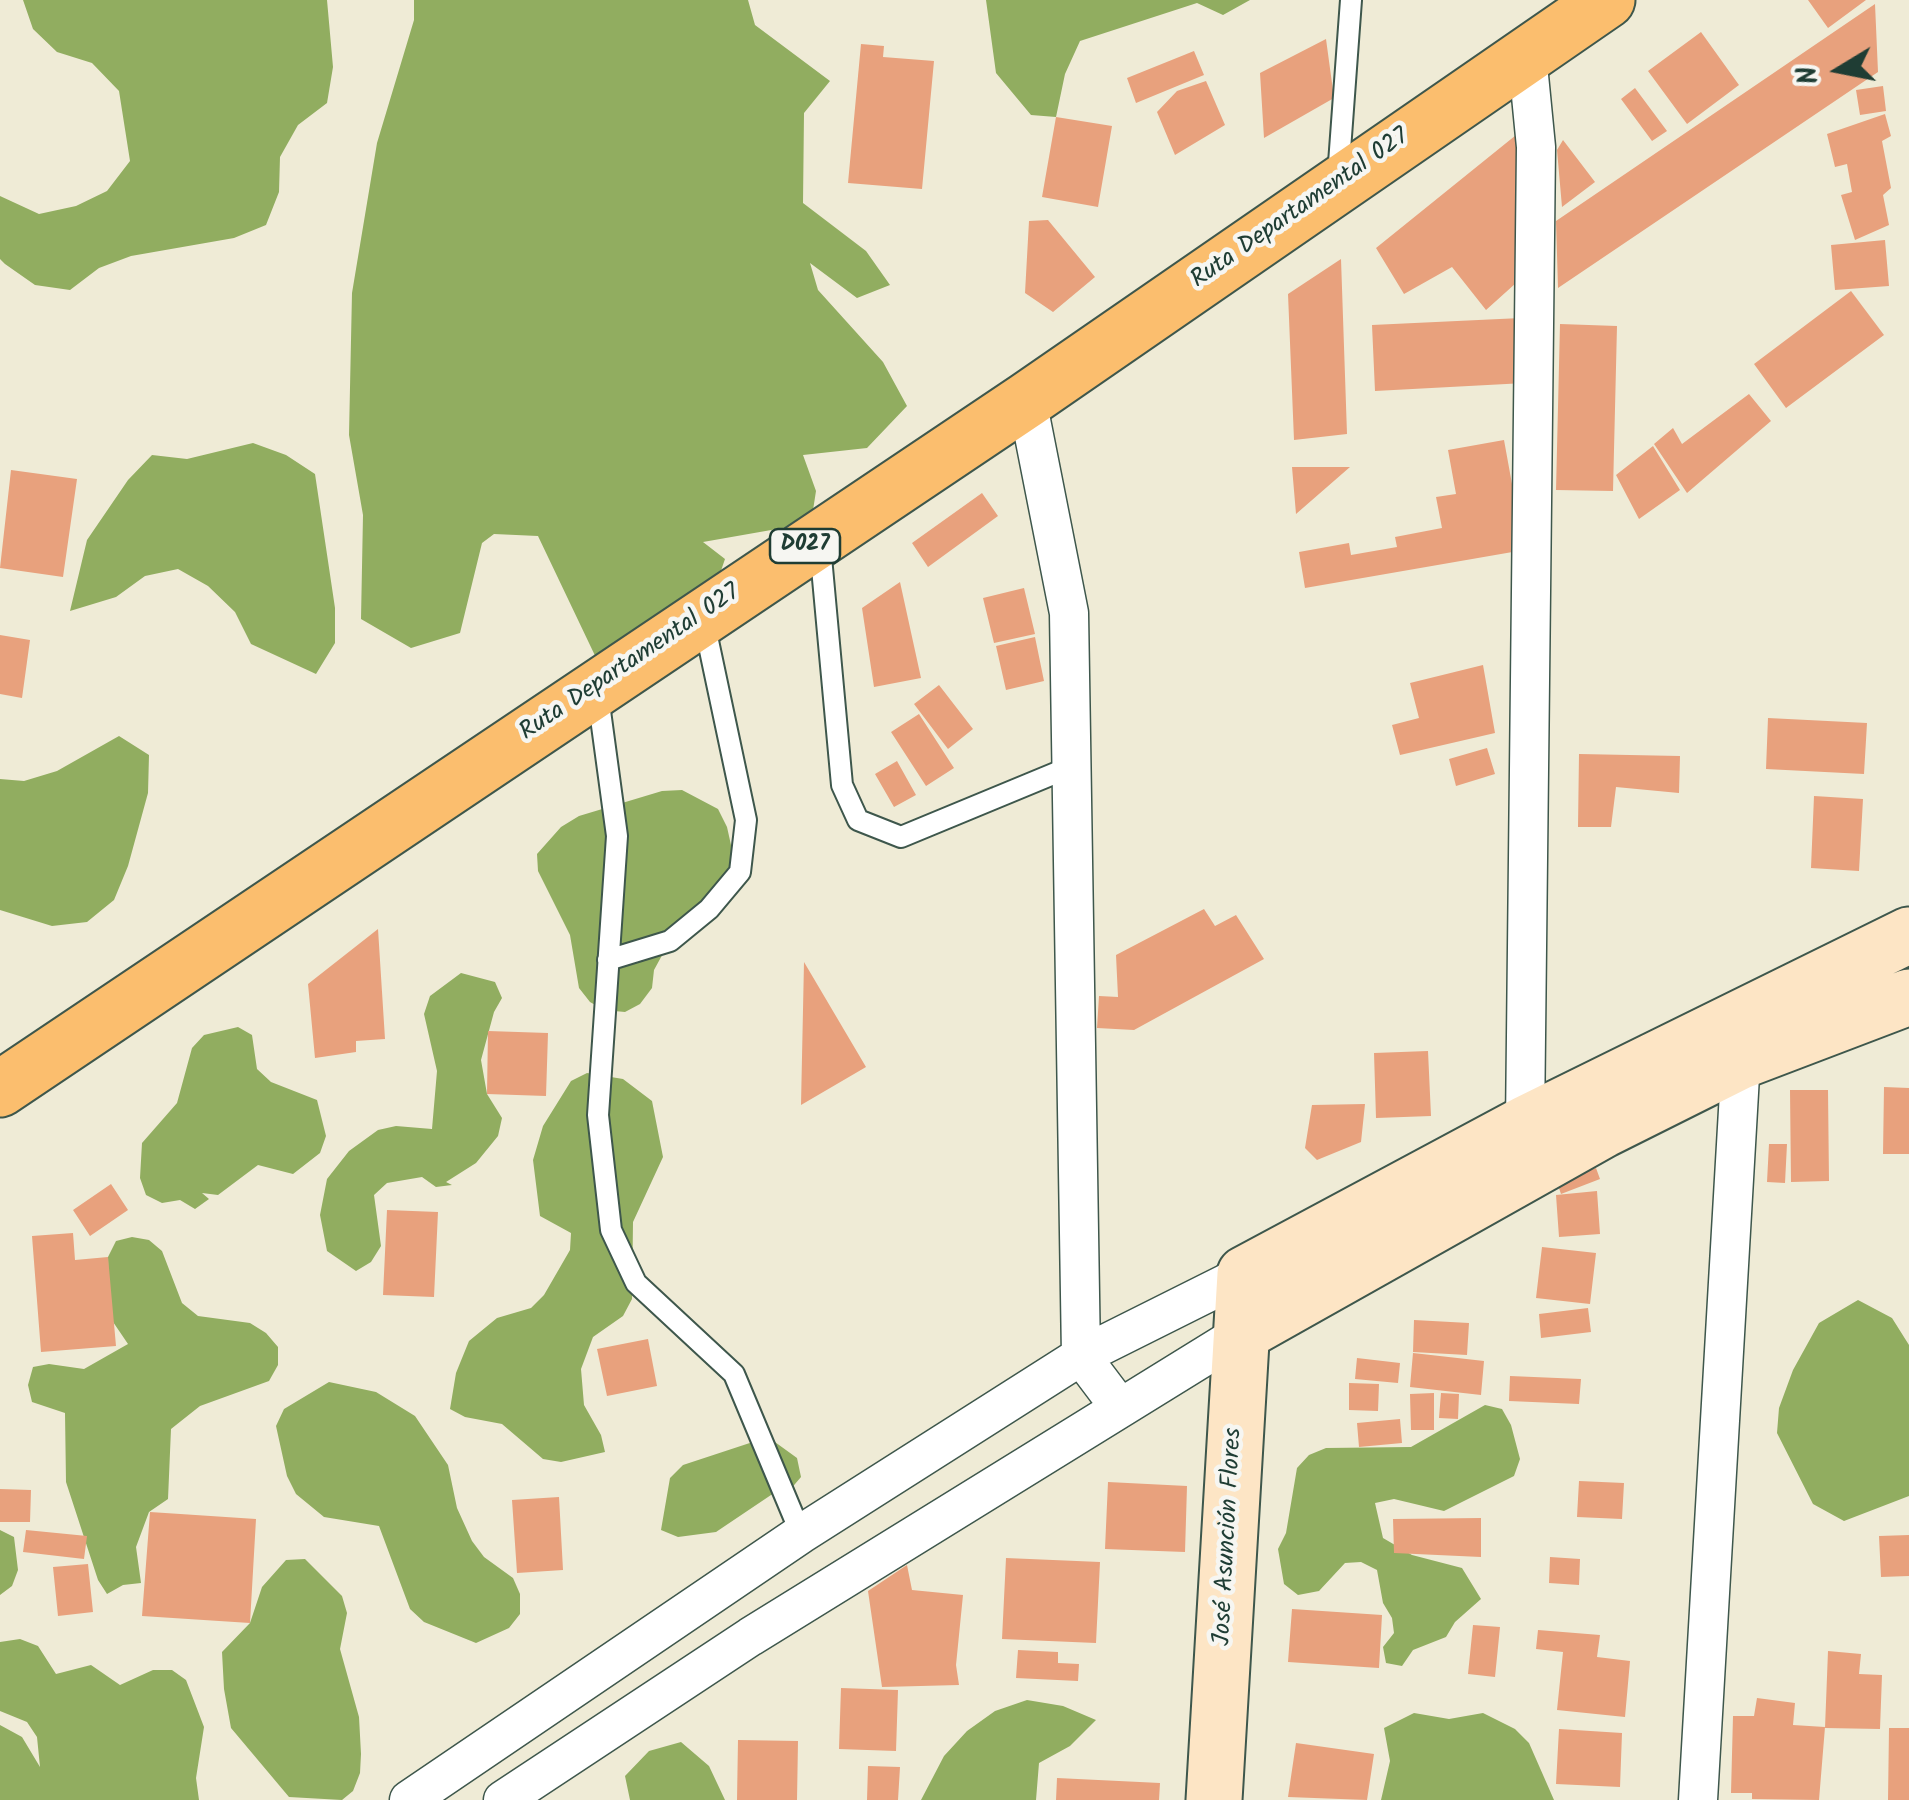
<!DOCTYPE html>
<html>
<head>
<meta charset="utf-8">
<style>
	body { margin:0 }
	#map { position:relative; width:1909px; height:1800px; overflow:hidden; background:#efebd6; font-family:Kalam,sans-serif }
	canvas { display:block }
	.north { position:absolute; left:1789px; top:20px; width:100px; height:100px; -webkit-text-stroke:8px #f6f6f2; paint-order:stroke; rotate:260deg; font-size:28px; font-weight:700; line-height:40px; text-align:center; color:#1f3d34 }
	.north::after { content:''; display:block; margin:auto; width:35px; height:45px; background:#1f3d34; clip-path:polygon(50% 0,100% 100%,50% 72%,0 100%) }
</style>
</head>
<body>
<div id="map">
<canvas width="1909" height="1800"></canvas>
<div class="north">N</div>
</div>
<script>
const c = document.querySelector('canvas').getContext('2d');
c.lineJoin = 'round';
function fill(path, color) {
  c.fillStyle = color;
  c.fill(path, 'evenodd');
}
function shape(rows) {
  const path = new Path2D();
  for (const r of rows) {
    path.moveTo(r[0], r[1]);
    for (let i = 2; i < r.length; i += 2) path.lineTo(r[i], r[i + 1]);
  }
  return path;
}
function stroke(path, color, width, dash) {
  c.strokeStyle = color;
  c.lineWidth = width;
  c.lineCap = dash ? 'butt' : 'round';
  c.setLineDash(dash || []);
  c.stroke(path);
}
function label(font, color, halo, rows, align = 'center') {
  c.font = font + ' Kalam,sans-serif';
  c.lineWidth = 9;
  c.setLineDash([]);
  c.textBaseline = 'middle';
  c.strokeStyle = halo;
  c.fillStyle = color;
  for (const [text, x, y, turn = 0] of rows) {
    c.save();
    c.translate(x, y);
    c.rotate((+turn || 0) * Math.PI / 180);
    c.textAlign = isNaN(turn) ? turn : align;
    if (halo) c.strokeText(text, 0, 0);
    c.fillText(text, 0, 0);
    c.restore();
  }
}
fill(shape([
	[23,0,327,0,333,67,327,103,298,125,280,157,279,192,266,225,234,238,131,256,99,268,70,290,35,285,5,264,0,259,0,196,39,214,76,206,107,191,130,161,119,91,92,63,57,52,33,29],
	[414,0,748,0,755,25,830,81,804,113,803,203,866,251,890,285,857,298,810,263,818,290,883,362,907,406,867,448,803,455,816,491,811,523,703,542,725,559,691,658,599,664,538,536,494,534,482,543,460,633,411,648,361,619,363,515,349,435,352,293,377,143,414,20],
	[986,0,1250,0,1223,15,1197,3,1080,41,1065,74,1056,117,1031,115,996,73],
	[253,443,286,455,315,474,335,608,335,643,316,674,251,644,235,612,208,586,178,569,145,576,116,597,70,611,87,540,128,480,152,455,187,459],
	[119,736,149,755,148,793,128,866,114,900,87,922,52,926,0,910,0,779,24,781,57,771],
	[682,790,718,809,727,827,735,863,666,948,654,970,652,988,640,1004,625,1012,604,1010,590,1002,579,988,570,935,538,871,537,854,561,827,579,816,662,791],
	[461,973,495,982,502,998,494,1012,481,1060,487,1094,502,1118,498,1136,476,1163,446,1182,452,1185,436,1187,422,1177,387,1183,374,1195,381,1246,371,1262,356,1271,327,1251,320,1215,327,1179,349,1151,378,1130,396,1126,432,1129,437,1071,424,1014,430,996],
	[238,1027,252,1035,257,1069,271,1082,317,1100,326,1136,320,1153,293,1174,258,1165,218,1195,202,1193,209,1199,195,1209,180,1200,162,1203,146,1195,140,1178,142,1143,177,1103,192,1048,204,1035],
	[587,1073,623,1079,652,1101,663,1157,633,1222,632,1299,623,1316,593,1337,581,1369,584,1405,601,1435,605,1452,561,1462,543,1459,502,1424,465,1417,450,1409,456,1373,469,1341,497,1318,531,1308,544,1295,570,1250,571,1233,540,1216,533,1160,543,1126,571,1081],
	[132,1237,149,1240,162,1251,182,1303,198,1316,250,1323,266,1333,278,1347,278,1365,269,1381,200,1406,171,1429,168,1499,149,1512,136,1547,141,1583,123,1585,107,1594,98,1580,66,1482,65,1413,32,1402,28,1385,33,1367,49,1364,84,1369,128,1344,109,1316,108,1257,116,1241],
	[1858,1300,1892,1318,1909,1345,1909,1496,1844,1521,1813,1504,1777,1433,1779,1408,1793,1370,1819,1323],
	[329,1382,376,1392,415,1416,448,1465,457,1508,472,1541,484,1557,513,1578,520,1594,520,1614,509,1628,476,1643,424,1622,410,1609,379,1526,324,1517,296,1494,287,1476,276,1426,284,1409],
	[1485,1405,1502,1409,1511,1425,1520,1459,1514,1476,1444,1511,1394,1499,1375,1503,1383,1538,1412,1555,1462,1568,1481,1599,1455,1622,1446,1637,1413,1650,1402,1666,1386,1663,1383,1647,1394,1633,1392,1618,1383,1603,1377,1570,1361,1562,1345,1563,1319,1591,1298,1595,1284,1584,1278,1549,1286,1533,1297,1468,1309,1455,1326,1448,1411,1447],
	[768,1437,797,1458,801,1477,789,1491,771,1495,716,1532,678,1537,661,1530,670,1478,683,1465],
	[0,1530,14,1537,18,1570,12,1586,0,1595],
	[305,1559,342,1596,347,1613,340,1649,359,1717,361,1754,360,1773,353,1791,342,1800,289,1797,231,1728,224,1689,222,1652,250,1623,262,1587,286,1560],
	[20,1639,38,1646,56,1674,91,1665,120,1685,153,1670,172,1670,186,1680,204,1727,196,1778,199,1800,0,1800,0,1725,22,1737,40,1767,37,1737,27,1722,0,1711,0,1642],
	[1027,1700,1063,1706,1096,1720,1070,1746,1039,1763,1036,1800,921,1800,944,1756,967,1731,995,1711],
	[1414,1713,1449,1719,1483,1713,1515,1729,1529,1743,1554,1800,1381,1800,1390,1761,1384,1728],
	[681,1742,709,1766,725,1800,630,1800,625,1776,649,1751]
]), '#91ad60');
fill(shape([
	[1808,0,1866,0,1828,28],
	[1875,4,1878,72,1558,288,1556,221],
	[1701,32,1739,85,1687,124,1648,71],
	[1326,39,1334,98,1264,138,1260,73],
	[861,44,884,46,883,57,934,61,922,189,848,183],
	[1194,51,1204,75,1136,103,1127,78],
	[1206,81,1225,125,1175,155,1157,112,1177,91],
	[1883,86,1886,111,1860,115,1856,90],
	[1635,88,1667,131,1652,141,1621,99],
	[1885,114,1891,136,1882,141,1891,188,1883,195,1889,225,1855,240,1841,195,1852,192,1847,164,1835,167,1827,134],
	[1056,117,1112,126,1098,207,1042,197],
	[1526,127,1526,274,1486,310,1452,267,1404,294,1376,248],
	[1563,140,1595,182,1562,207,1557,150],
	[1048,220,1095,277,1053,312,1025,293,1029,221],
	[1885,240,1889,286,1835,290,1831,245],
	[1341,259,1347,434,1294,440,1288,294],
	[1851,291,1884,335,1786,408,1754,364],
	[1521,318,1525,383,1375,391,1372,325],
	[1560,324,1617,326,1613,491,1556,490],
	[1749,394,1771,421,1687,493,1654,444,1673,428,1682,444],
	[1504,440,1524,550,1305,588,1299,552,1349,543,1351,555,1397,547,1395,537,1442,528,1436,497,1456,494,1448,450],
	[1653,446,1680,490,1639,519,1616,475],
	[1292,467,1350,467,1296,514],
	[11,470,77,479,63,577,0,568],
	[982,493,998,516,928,567,912,543],
	[900,582,921,678,874,687,862,608],
	[1024,588,1035,634,994,643,983,598],
	[0,635,30,640,22,698,0,694],
	[1035,637,1044,681,1006,690,996,646],
	[1483,665,1495,733,1400,755,1392,725,1419,718,1410,683],
	[939,685,973,729,948,749,914,704],
	[919,714,954,768,926,786,891,732],
	[1768,718,1867,723,1864,774,1766,769],
	[1487,748,1495,774,1456,786,1449,759],
	[1579,754,1680,756,1679,793,1616,787,1611,827,1578,827],
	[897,761,916,795,894,807,875,774],
	[1814,796,1863,799,1859,871,1811,868],
	[1204,909,1215,926,1236,915,1264,959,1134,1030,1097,1028,1099,996,1118,997,1116,955],
	[378,929,385,1039,356,1041,356,1052,315,1058,308,984],
	[804,962,866,1067,801,1105],
	[488,1031,548,1033,546,1096,487,1094],
	[1428,1051,1431,1116,1376,1118,1374,1053],
	[1884,1087,1909,1088,1909,1154,1883,1154],
	[1790,1090,1828,1090,1829,1181,1791,1182],
	[1365,1104,1361,1142,1317,1160,1305,1148,1312,1105],
	[1769,1144,1787,1144,1785,1183,1767,1182],
	[1596,1168,1600,1179,1561,1194,1557,1182],
	[111,1184,128,1210,90,1236,73,1210],
	[1597,1191,1600,1234,1559,1237,1556,1195],
	[387,1210,438,1212,434,1297,383,1295],
	[73,1233,75,1260,108,1257,116,1346,41,1352,32,1236],
	[1542,1247,1596,1253,1590,1304,1536,1298],
	[1588,1308,1591,1332,1541,1338,1539,1314],
	[1414,1320,1469,1323,1467,1355,1413,1352],
	[648,1339,657,1386,607,1396,597,1349],
	[1413,1353,1484,1361,1481,1395,1410,1387],
	[1357,1358,1400,1363,1398,1383,1355,1379],
	[1510,1376,1581,1379,1579,1404,1509,1401],
	[1349,1383,1379,1384,1378,1411,1349,1410],
	[1434,1393,1434,1430,1411,1430,1410,1394],
	[1441,1393,1459,1394,1458,1419,1439,1418],
	[1400,1419,1402,1443,1359,1447,1357,1423],
	[1579,1481,1624,1483,1622,1519,1577,1517],
	[1108,1482,1187,1486,1185,1552,1105,1549],
	[0,1489,31,1490,30,1522,0,1522],
	[559,1497,563,1570,517,1573,512,1500],
	[150,1512,256,1519,250,1623,142,1616],
	[1481,1518,1481,1557,1394,1553,1393,1519],
	[26,1530,87,1536,84,1559,23,1552],
	[1909,1535,1909,1576,1881,1577,1879,1536],
	[1550,1557,1580,1559,1579,1585,1549,1583],
	[1006,1558,1100,1562,1096,1643,1002,1639],
	[88,1564,93,1612,58,1616,53,1567],
	[907,1565,912,1590,963,1595,956,1665,959,1685,882,1687,868,1591],
	[1292,1609,1382,1615,1379,1668,1288,1662],
	[1473,1625,1500,1627,1495,1677,1468,1674],
	[1538,1630,1600,1635,1597,1657,1630,1661,1625,1717,1557,1710,1563,1652,1536,1649],
	[1018,1650,1058,1652,1058,1663,1079,1664,1078,1681,1016,1678],
	[1828,1651,1861,1654,1859,1674,1882,1675,1880,1729,1825,1728],
	[841,1688,898,1690,896,1751,839,1749],
	[1757,1698,1795,1703,1793,1725,1825,1727,1819,1800,1752,1799,1752,1793,1731,1793,1733,1716,1754,1716],
	[1889,1728,1909,1728,1909,1800,1888,1800],
	[1559,1729,1622,1733,1620,1787,1556,1784],
	[738,1740,798,1741,797,1800,737,1800],
	[1296,1743,1374,1754,1367,1800,1288,1797],
	[868,1766,900,1767,898,1800,867,1800],
	[1057,1778,1160,1783,1159,1800,1056,1800]
]), '#e8a17d');
const lane = shape([
	[1338,177,1351,0],
	[820,546,842,785,858,820,901,837,1075,765],
	[598,696,617,836,598,1115,611,1230,636,1283,734,1374,801,1534],
	[608,960,670,941,709,909,740,872,746,820,704,622]
]);
const street = shape([
	[1027,400,1069,613,1081,1356,1118,1405],
	[1525,1124,1536,147,1527,55],
	[409,1800,801,1534,1081,1356,1245,1274],
	[503,1800,750,1637,1242,1333],
	[1698,1800,1742,1041]
]);
const secondary = shape([
	[1242,1333,1603,1130,1741,1061,1909,997],
	[1214,1800,1245,1274,1525,1124,1909,935]
]);
const primary = shape([
	[0,1089,1027,400,1607,0]
]);
stroke(lane, '#3e574c', 24);
stroke(street, '#3e574c', 41);
stroke(secondary, '#3e574c', 59);
stroke(primary, '#3e574c', 59);
stroke(lane, '#fff', 20);
stroke(street, '#fff', 38);
stroke(secondary, '#fde5c5', 55);
stroke(primary, '#fbbe6e', 55);
for (const [x, y, w] of [
	[805,546,70]
]) {
  const box = new Path2D();
  box.roundRect(x - w / 2, y - 17, w, 34, 8);
  c.fillStyle = '#f6f6f2';
  c.fill(box);
  stroke(box, '#1f3d34', 2.5);
}
label('bold 22px', '#1f3d34', null, [
	["D027",805,546]
]);
label('25px', '#1f3d34', '#f6f6f2', [
	["Ruta Departamental 027",1301,210,-35],
	["Ruta Departamental 027",631,664,-34],
	["José Asunción Flores",1230,1537,-87]
]);
</script>
</body>
</html>
